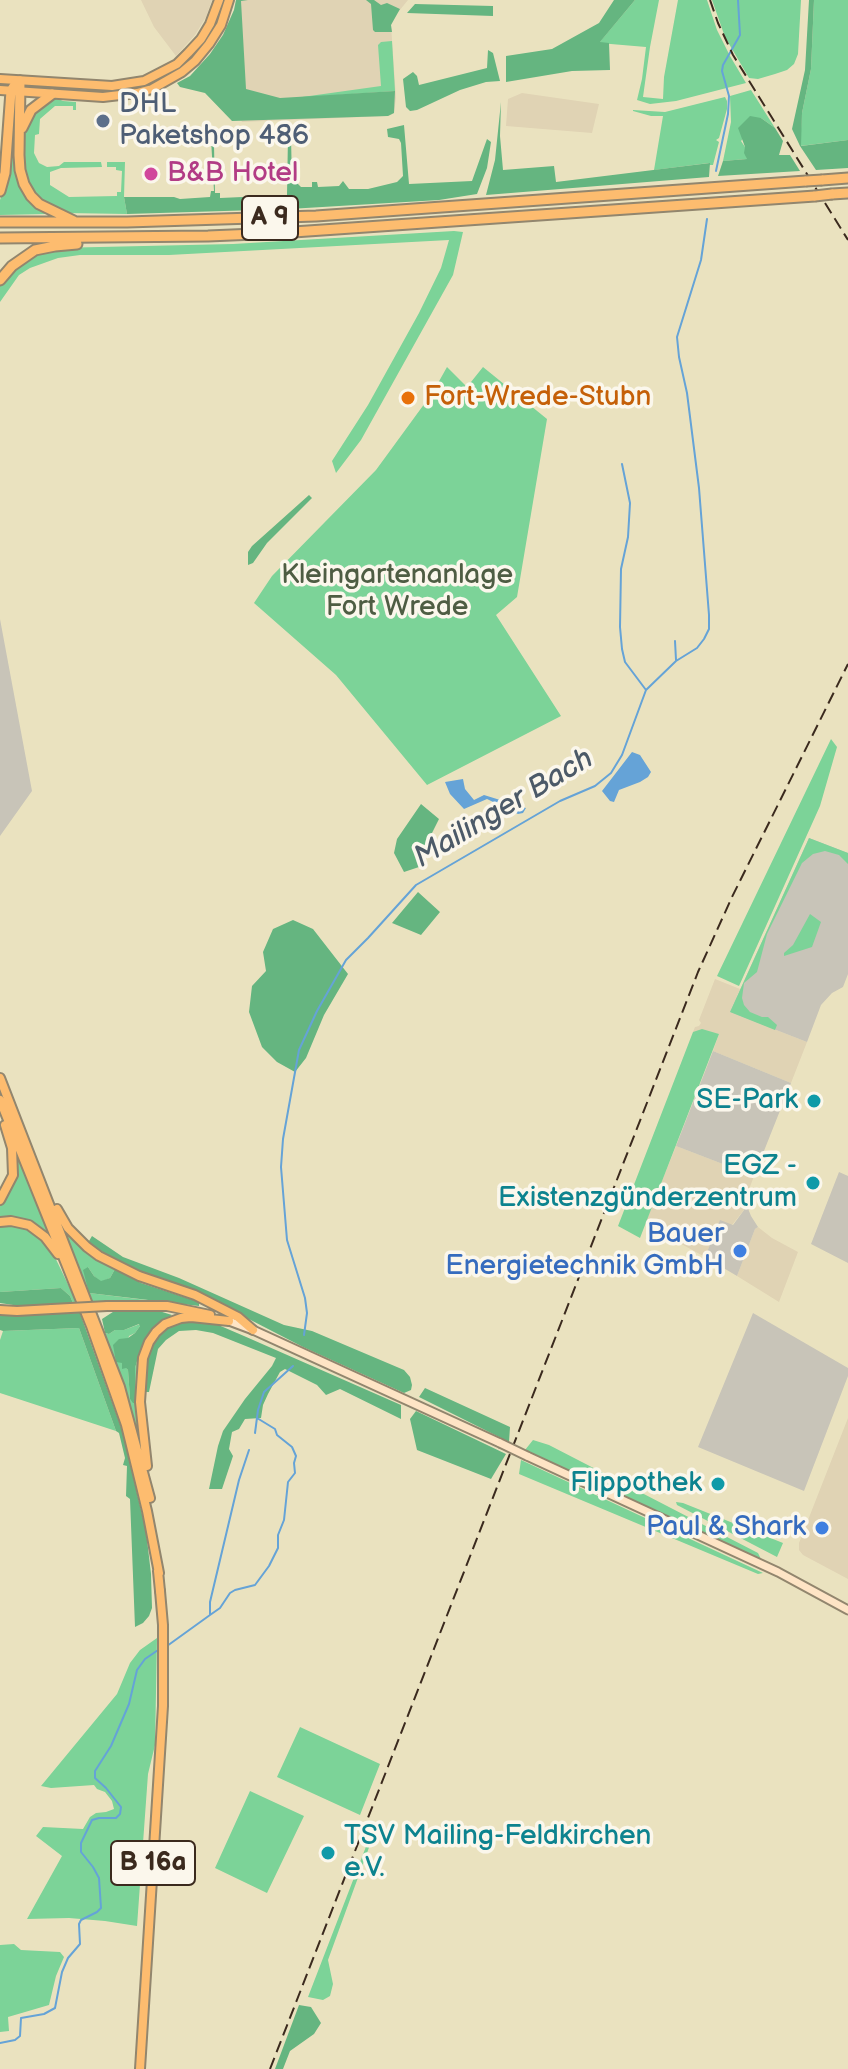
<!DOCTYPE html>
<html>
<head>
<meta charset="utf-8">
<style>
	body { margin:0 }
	canvas { display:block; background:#eae2bf }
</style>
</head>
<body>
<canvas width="848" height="2069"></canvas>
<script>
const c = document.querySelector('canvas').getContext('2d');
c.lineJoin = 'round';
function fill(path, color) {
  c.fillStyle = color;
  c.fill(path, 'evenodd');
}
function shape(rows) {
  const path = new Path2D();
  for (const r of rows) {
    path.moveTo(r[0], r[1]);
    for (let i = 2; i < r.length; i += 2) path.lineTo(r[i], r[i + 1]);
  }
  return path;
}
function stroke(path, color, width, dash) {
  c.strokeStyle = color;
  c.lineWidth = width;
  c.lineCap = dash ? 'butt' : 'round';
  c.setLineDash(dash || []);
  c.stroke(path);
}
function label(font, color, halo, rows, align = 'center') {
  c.font = font + ' "Balsamiq Sans",sans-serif';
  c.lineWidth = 7;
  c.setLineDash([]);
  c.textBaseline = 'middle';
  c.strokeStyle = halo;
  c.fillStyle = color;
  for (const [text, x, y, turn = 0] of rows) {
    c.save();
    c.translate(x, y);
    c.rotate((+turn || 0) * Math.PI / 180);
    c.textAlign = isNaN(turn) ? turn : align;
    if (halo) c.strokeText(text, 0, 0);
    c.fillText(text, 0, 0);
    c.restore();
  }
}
fill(shape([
	[141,0,212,0,206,17,195,35,176,56,154,27],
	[236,0,408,0,395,16,391,25,396,98,394,113,388,116,242,122,232,102,197,68,210,54,223,34,234,10],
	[522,93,599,104,592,133,506,126,508,99],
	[715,979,740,989,730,1012,807,1042,791,1083,713,1051,719,1034,693,1032,695,1027,699,1026,701,1023,699,1020],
	[676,1146,754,1176,748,1192,747,1206,732,1225,720,1221,705,1257,645,1224],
	[758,1227,772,1238,798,1252,779,1302,737,1276,755,1229],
	[848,1418,848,1579,803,1555,799,1550,799,1543]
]), '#e0d3b4');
fill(shape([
	[0,619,32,791,0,836],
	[809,838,848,853,848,974,843,987,832,993,821,1005,807,1042,730,1012],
	[713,1051,791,1083,754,1176,676,1146],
	[839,1172,848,1176,848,1263,811,1244],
	[747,1206,751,1216,758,1227,755,1229,737,1276,705,1257,720,1220,733,1225],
	[753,1313,848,1368,848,1376,804,1491,698,1447]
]), '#c8c4b8');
fill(shape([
	[635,0,659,0,650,47,643,97,663,99,664,77,678,0,707,0,717,30,730,56,746,83,676,101,650,104,637,100,642,79,646,47,599,43],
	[712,0,801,0,798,54,794,64,787,70,775,74,758,79,749,78,725,37],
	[814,0,848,0,848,140,800,146,802,113,811,69],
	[392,41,395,91,295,98,381,86,378,45,381,42],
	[751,90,775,128,761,118,741,141,745,147,747,159,723,161,731,122,730,96],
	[725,97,727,101,727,109,719,138,716,140,719,142,713,165,709,165,709,163,654,170,663,116,651,116,633,111,633,110,665,112],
	[56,98,63,101,76,102,76,110,73,110,73,106,55,106,40,119,39,134,35,135,34,153,39,163,47,167,59,166,64,162,101,162,102,167,61,168,50,172,50,185,69,197,117,196,117,192,121,192,122,171,116,170,116,167,107,167,107,162,125,162,124,197,127,214,66,213,38,199,27,185,23,162,24,135,26,125,31,115,46,100],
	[12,111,15,111,15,162,25,194,34,205,47,214,0,215,0,200,9,174],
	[454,231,463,232,453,275,361,440,336,473,332,461,368,405,419,313,441,268,449,240,169,255,80,255,58,258,30,268,19,275,0,302,0,284,12,269,36,253,55,248,233,244],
	[447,367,467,387,483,367,547,419,517,597,496,615,561,716,427,785,336,675,254,603,272,576,376,470,433,392],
	[831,739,837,747,820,806,739,986,717,976],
	[809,838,848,853,848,864,839,855,825,851,813,854,802,863,767,934,757,972,744,983,742,998,744,1005,750,1012,762,1017,768,1017,777,1025,775,1030,730,1012],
	[810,914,821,922,812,947,784,956,784,953,793,945],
	[702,1029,719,1034,640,1238,618,1226,693,1032],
	[16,1153,51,1237,37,1225,27,1221,0,1218,0,1206,13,1184],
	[12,1224,32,1230,42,1238,51,1249,77,1303,73,1303,70,1296,61,1288,0,1292,0,1225],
	[64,1230,91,1254,115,1269,110,1278,101,1282,94,1276,88,1267,89,1293,154,1301,92,1302,89,1293],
	[140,1324,140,1326,135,1333,129,1336,122,1363,128,1370,130,1399,135,1402,135,1368,140,1351,149,1334,140,1360,137,1378,143,1456,105,1333,109,1334,115,1330,124,1330],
	[79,1328,116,1431,0,1393,0,1340,3,1331],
	[533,1440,549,1445,758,1553,761,1559,525,1450],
	[521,1460,763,1573,758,1574,519,1474],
	[676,1502,683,1503,783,1543,777,1557,677,1505],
	[157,1638,155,1745,148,1774,137,1926,105,1921,69,1918,27,1919,62,1856,36,1836,43,1827,83,1829,90,1817,96,1813,106,1812,114,1809,112,1801,105,1792,97,1789,94,1785,51,1788,41,1786,117,1694,130,1663,140,1650],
	[300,1727,380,1764,360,1815,277,1777],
	[250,1791,304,1816,267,1893,215,1868],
	[372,1831,375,1831,328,1960,333,1984,330,1996,323,2000,308,1997],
	[14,1944,21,1950,60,1952,64,1957,56,1976,49,2005,8,2017,9,2031,0,2032,0,1945]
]), '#7cd398');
fill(shape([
	[236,0,248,0,241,1,246,89,280,98,395,91,394,113,388,116,232,121,205,93,180,87,177,83,190,76,210,54,223,35,234,10],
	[366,0,374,0,381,5,387,3,400,9,391,25,392,32,375,32,373,30,371,4],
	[614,0,635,0,600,42,609,43,610,70,572,71,506,82,506,56,552,49,599,23],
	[809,0,814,0,811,69,802,113,801,146,848,140,848,168,816,170,800,146,792,129,805,70],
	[415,4,493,6,493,16,407,13],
	[488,50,493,53,500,81,486,82,460,90,417,110,410,111,406,107,403,79,413,72,417,76,419,85,487,68],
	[501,102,500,136,503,170,554,166,556,182,710,163,709,177,486,195,495,160],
	[750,116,761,118,775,128,783,141,779,155,790,155,800,171,718,176,723,161,747,159,744,153,745,147,738,128],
	[404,125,409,184,472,181,487,139,491,142,487,168,477,194,439,200,289,209,127,214,124,197,174,197,180,199,210,197,211,191,214,191,211,139,217,139,217,144,214,145,215,193,220,193,220,198,287,195,288,135,306,134,308,137,308,140,305,136,291,137,292,182,297,183,301,187,312,187,312,182,317,182,318,187,339,186,343,181,349,189,368,189,397,182,403,176,401,143,399,139,388,137,387,129],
	[309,495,312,498,267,543,253,563,248,565,248,552,252,546],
	[421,804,439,819,425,847,422,866,404,872,394,853,397,839],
	[418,892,440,912,421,935,392,923],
	[293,920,313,929,348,974,324,1015,306,1058,295,1072,277,1062,262,1047,249,1012,252,986,266,971,263,952,273,929],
	[92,1236,123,1257,179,1278,284,1325,312,1331,404,1370,410,1377,412,1385,411,1390,404,1393,303,1347,210,1299,125,1267,91,1244,89,1241],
	[88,1267,94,1276,101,1281,110,1278,115,1269,141,1283,199,1302,199,1306,89,1293,83,1270],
	[61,1288,70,1296,73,1303,20,1306,0,1303,0,1292],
	[116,1310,159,1311,172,1315,157,1325,149,1334,140,1351,135,1368,135,1403,133,1403,130,1399,128,1370,126,1368,122,1369,122,1363,116,1362,113,1345,119,1339,128,1338,135,1333,140,1326,139,1324,124,1330,115,1330,109,1334,105,1333,102,1319],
	[80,1313,122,1430,146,1531,151,1574,152,1608,149,1616,143,1623,135,1627,130,1499,126,1496,127,1466,123,1465,125,1458,119,1433,116,1431,79,1328,3,1331,0,1330,0,1315],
	[195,1320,216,1324,244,1336,401,1405,401,1419,340,1389,326,1395,317,1385,285,1369,280,1372,268,1394,263,1405,261,1418,245,1419,239,1429,232,1432,229,1449,233,1456,222,1489,209,1489,218,1446,223,1431,245,1399,272,1366,276,1358,213,1333,196,1330,179,1331,166,1340,158,1349,149,1392,143,1392,148,1355,154,1339,165,1329,178,1321],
	[425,1388,510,1427,509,1442,419,1397],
	[416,1411,506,1454,491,1479,417,1450,410,1419],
	[299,2005,311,2007,321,2023,314,2034,290,2051,283,2069,275,2069]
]), '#65b580');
fill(shape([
	[632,752,640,755,651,772,648,777,640,782,619,790,614,802,610,801,602,791],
	[463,779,465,789,474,800,484,795,526,808,523,813,518,814,487,799,464,809,450,794,445,782]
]), '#65a3d7');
stroke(shape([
	[716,171,728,114,729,96,722,71,723,65,740,35,738,0],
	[622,464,630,503,628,537,621,569,620,627,622,649,625,662,646,690],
	[675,641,676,660],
	[304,1335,307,1313,305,1298,287,1240,281,1167,283,1139,299,1050,317,1011,346,960,368,938,416,885,560,801,595,786,611,773,622,755,646,690,676,661,697,648,704,639,709,629,709,615,699,488,687,393,679,357,677,337,701,260,707,219],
	[255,1433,258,1410,264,1392,293,1366],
	[210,1615,220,1608,230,1593,235,1590,255,1585,269,1566,278,1548,278,1535,284,1520,288,1482,295,1473,294,1463,296,1456,292,1447,277,1435,275,1429,257,1418],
	[167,1646,210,1615,210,1602,239,1480,249,1450],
	[0,2043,15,2040,20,2036,21,2018,44,2014,55,2008,62,1972,68,1958,80,1944,79,1924,81,1920,97,1912,101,1908,99,1878,93,1867,81,1852,81,1843,92,1820,99,1818,116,1818,120,1814,121,1807,106,1788,95,1778,95,1771,111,1746,129,1704,137,1670,145,1659,161,1648]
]), '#65a3d7', 2);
const secondary = shape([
	[229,1321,253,1330,500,1443],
	[527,1456,778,1572,848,1610]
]);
const primary = shape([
	[0,79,112,86,144,81,177,64,188,53,201,39,210,24,219,0],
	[0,90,103,97,137,93,152,89,182,72,195,61,209,44,221,25,229,0],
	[140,2069,163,1706,163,1625,160,1591]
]);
const trunk = shape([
	[0,1078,120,1387,150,1498],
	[0,1100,91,1326,126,1425,147,1511,159,1573],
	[0,1200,13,1175,12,1148,5,1125],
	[57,1209,68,1228,87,1247,99,1256,139,1276,195,1295,238,1317,253,1330],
	[0,1222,11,1221,29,1225,45,1237,58,1254],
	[107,1306,167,1306,210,1315],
	[0,1310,17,1311,52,1309],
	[147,1466,140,1402,143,1358,149,1342,156,1332,165,1324,181,1318,191,1317,229,1321],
	[158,1571,160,1591]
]);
const motorway = shape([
	[20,81,19,155,20,170,24,184,31,196,39,204,74,221],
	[22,128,31,110,52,94],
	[822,180,848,178],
	[0,191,5,173,11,91,16,83,20,81],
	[832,194,848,193],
	[0,222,127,222,316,216,806,181],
	[0,238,208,236,279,233,815,196],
	[0,280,12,266,35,250,55,246,77,244]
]);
stroke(secondary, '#92866e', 11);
stroke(primary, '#92866e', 12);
stroke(trunk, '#92866e', 12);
stroke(motorway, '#92866e', 13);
stroke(secondary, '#fee4c5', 7);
stroke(primary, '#fdbc6f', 8);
stroke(trunk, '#fdbc6f', 8);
stroke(motorway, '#fdbc6f', 9);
stroke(shape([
	[710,0,718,23,733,55,848,240],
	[270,2069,698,972,732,897,848,664]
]), '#3b2a1e', 2, [12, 6]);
const secondaryBridge = shape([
	[500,1443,527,1456]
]);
const trunkBridge = shape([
	[52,1309,107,1306]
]);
const motorwayBridge = shape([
	[806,181,822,180],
	[815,196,832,194]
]);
stroke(secondaryBridge, '#92866e', 11, []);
stroke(trunkBridge, '#92866e', 12, []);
stroke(motorwayBridge, '#92866e', 13, []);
stroke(secondaryBridge, '#fee4c5', 7);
stroke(trunkBridge, '#fdbc6f', 8);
stroke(motorwayBridge, '#fdbc6f', 9);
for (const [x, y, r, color] of [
	[103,121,8,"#5c6f8a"],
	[151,174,8,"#d1479c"],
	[408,398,8,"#e8710a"],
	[814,1101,8,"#0f9aa8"],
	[813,1183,8,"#0f9aa8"],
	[740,1251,8,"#3f7fe0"],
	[718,1484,8,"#0f9aa8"],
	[822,1528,8,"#3f7fe0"],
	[328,1853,8,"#0f9aa8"]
]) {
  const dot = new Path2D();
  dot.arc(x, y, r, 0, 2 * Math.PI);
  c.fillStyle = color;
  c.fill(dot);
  stroke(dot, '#fbf7ec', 3);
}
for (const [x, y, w] of [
	[270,218,56],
	[153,1863,84]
]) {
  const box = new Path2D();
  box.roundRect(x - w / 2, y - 22, w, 44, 6);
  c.fillStyle = '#fbf7ec';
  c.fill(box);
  stroke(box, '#3b2a1e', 2);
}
label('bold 26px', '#3b2a1e', null, [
	["A 9",270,218],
	["B 16a",153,1863]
]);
label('28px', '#4e5e75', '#fbf7ec', [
	["DHL",119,105],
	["Paketshop 486",119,137]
], 'left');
label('28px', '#b23c85', '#fbf7ec', [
	["B&B Hotel",167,174]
], 'left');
label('28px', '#c56008', '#fbf7ec', [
	["Fort-Wrede-Stubn",424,398]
], 'left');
label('28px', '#4e5d43', '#fbf7ec', [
	["Kleingartenanlage",397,576],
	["Fort Wrede",397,608]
]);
label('28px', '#0d838f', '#fbf7ec', [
	["SE-Park",798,1101],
	["EGZ -",797,1167],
	["Existenzgünderzentrum",797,1199],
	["Flippothek",702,1484],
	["TSV Mailing-Feldkirchen",344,1837,"left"],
	["e.V.",344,1869,"left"]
], 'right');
label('28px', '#366cbe', '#fbf7ec', [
	["Bauer",724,1235],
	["Energietechnik GmbH",724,1267],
	["Paul & Shark",806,1528]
], 'right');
label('italic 30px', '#4c5a68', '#fbf7ec', [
	["Mailinger Bach",504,809,-31]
]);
</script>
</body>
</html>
